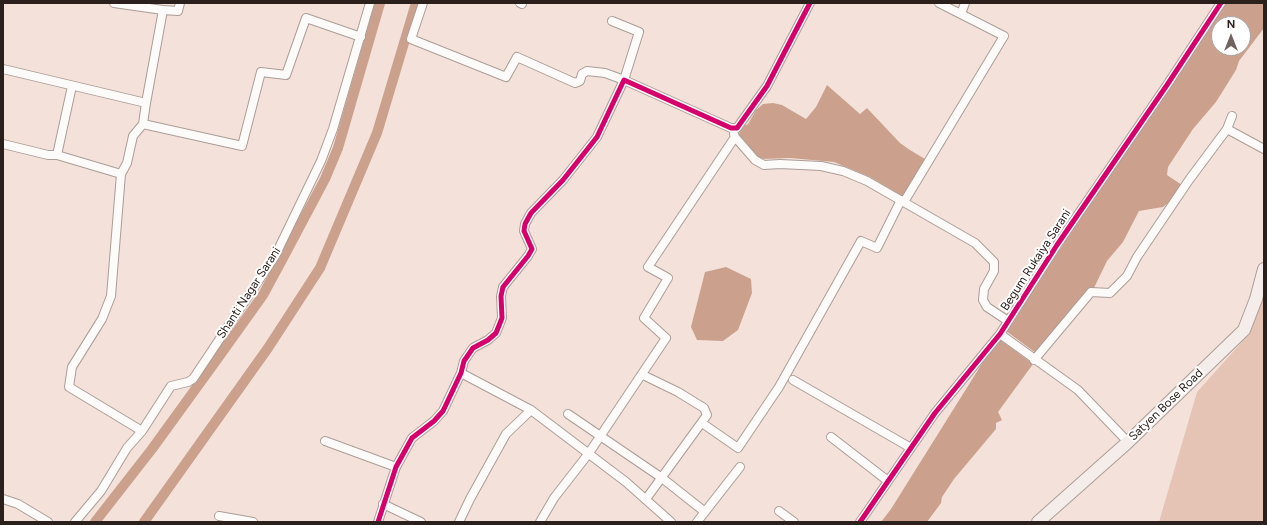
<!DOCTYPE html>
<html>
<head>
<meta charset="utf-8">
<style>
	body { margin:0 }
	#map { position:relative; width:1267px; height:525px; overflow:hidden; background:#f4e2da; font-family:Figtree,sans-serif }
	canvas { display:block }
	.frame { position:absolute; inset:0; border:4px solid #2b201b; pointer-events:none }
	.north { position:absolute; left:1211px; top:16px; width:40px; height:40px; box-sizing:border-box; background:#fff; border:1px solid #aaa6a4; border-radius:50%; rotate:0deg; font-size:11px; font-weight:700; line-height:16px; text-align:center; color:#2b201b }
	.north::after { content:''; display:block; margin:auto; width:14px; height:18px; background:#71645e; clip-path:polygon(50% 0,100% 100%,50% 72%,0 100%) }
</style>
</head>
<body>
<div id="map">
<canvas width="1267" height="525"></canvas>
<div class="frame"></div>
<div class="north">N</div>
</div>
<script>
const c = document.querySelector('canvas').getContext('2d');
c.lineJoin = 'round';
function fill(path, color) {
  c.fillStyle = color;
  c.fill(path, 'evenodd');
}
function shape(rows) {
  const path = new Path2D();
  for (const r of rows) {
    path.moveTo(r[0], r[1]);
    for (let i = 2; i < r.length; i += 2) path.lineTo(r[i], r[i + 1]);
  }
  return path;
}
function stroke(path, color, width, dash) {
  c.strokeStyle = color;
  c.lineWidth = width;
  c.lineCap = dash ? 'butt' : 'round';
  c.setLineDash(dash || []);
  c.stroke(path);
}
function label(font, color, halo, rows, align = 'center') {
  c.font = font + ' Figtree,sans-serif';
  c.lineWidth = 4;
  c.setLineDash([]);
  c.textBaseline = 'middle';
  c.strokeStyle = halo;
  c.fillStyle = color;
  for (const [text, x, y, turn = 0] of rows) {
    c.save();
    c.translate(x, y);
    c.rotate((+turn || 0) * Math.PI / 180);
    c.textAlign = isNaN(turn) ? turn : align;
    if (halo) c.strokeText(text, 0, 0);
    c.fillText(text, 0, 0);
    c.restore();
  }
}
fill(shape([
	[1264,293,1264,522,1159,522,1197,392,1249,334]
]), '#e5c3b5');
fill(shape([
	[1223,3,1264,3,1264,28,1239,61,1236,70,1216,102,1193,129,1168,167,1167,175,1182,185,1171,201,1163,207,1139,211,1123,242,1107,261,1092,292,1040,356,1006,331],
	[1219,24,1243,24,1243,48,1219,48],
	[827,85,860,114,867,108,900,143,910,150,930,162,909,200,870,177,834,162,790,158,763,159,758,157,738,135,744,126,748,124,756,110,763,104,773,103,782,105,806,119,816,107],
	[726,267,751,279,752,293,738,330,723,341,697,340,691,327,705,272],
	[998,338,1033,364,998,412,1002,420,996,423,996,429,954,479,942,497,941,503,927,522,881,522,891,509]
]), '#cba18e');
stroke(shape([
	[95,522,152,449,218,358,263,295,283,258,325,179,338,148,380,3],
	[144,522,268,348,320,268,377,133,416,3]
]), '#cba18e', 10);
const street = shape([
	[114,3,163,10],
	[423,3,411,39,506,77,517,57,575,83,580,81,582,74,587,71,605,73,624,80,639,32,612,21],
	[520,3,522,4],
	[961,14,965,3],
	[3,69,146,103,143,124,242,146,261,72,286,75,306,18,361,37],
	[146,103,163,10,178,11,180,3],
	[1227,129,1232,116],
	[734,134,735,137,755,160,764,165,780,164,821,166,843,171,867,181,975,243,994,262,994,271,984,289,983,300,987,307,1008,321],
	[3,144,48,155,57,155,121,174],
	[57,155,72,86],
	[904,202,1004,36,939,3],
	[1000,334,1078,390,1128,442],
	[1034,360,1091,292,1110,293,1127,276,1137,257,1189,180,1227,129,1264,149],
	[461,373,531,410,626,482,671,522],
	[643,375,678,392,704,408,707,415,646,499],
	[793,380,911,448],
	[568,414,662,478,705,512],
	[702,423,738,448,779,387,861,241,877,248,901,200],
	[142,431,69,387,72,367,102,319,111,296,121,174,127,163,133,136,143,124],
	[831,437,888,481],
	[325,441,396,467],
	[3,499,18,504,48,522],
	[383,504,421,522],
	[779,511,794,522],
	[219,516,253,522],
	[75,522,101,491,127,448,142,431,171,386,188,382,193,379,275,256,321,161,333,129,370,3],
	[378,522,396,467,412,438,434,421,443,411,461,373,464,361,473,348,488,340,496,333,502,318,501,296,503,287,528,256,532,249,524,231,525,224,531,213,563,180,597,137,624,80,731,128,737,128,767,86,810,3],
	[459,522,470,499,506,434,531,410],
	[540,522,554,498,589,453,666,338,644,318,668,278,648,267,735,137],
	[697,522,740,467],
	[860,522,935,413,1000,334,1057,245,1167,85,1221,3]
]);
const secondary = shape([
	[1038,522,1128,442,1244,330,1256,299,1264,269]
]);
stroke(street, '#ab9d97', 10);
stroke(secondary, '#ab9d97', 14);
stroke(street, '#fdfbf9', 8);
stroke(secondary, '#f4ede9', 12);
stroke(shape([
	[378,522,396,467,412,438,434,421,443,411,461,373,464,361,473,348,488,340,496,333,502,318,501,296,503,287,528,256,532,249,524,231,525,224,531,213,563,180,597,137,624,80,731,128,737,128,767,86,810,3],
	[860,522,935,413,1000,334,1057,245,1167,85,1221,3]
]), '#d6006c', 5);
label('12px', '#2b201b', '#fff', [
	["Begum Rukaiya Sarani",1036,260,-57],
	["Shanti Nagar Sarani",249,293,-57],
	["Satyen Bose Road",1166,405,-44]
]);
</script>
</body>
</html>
